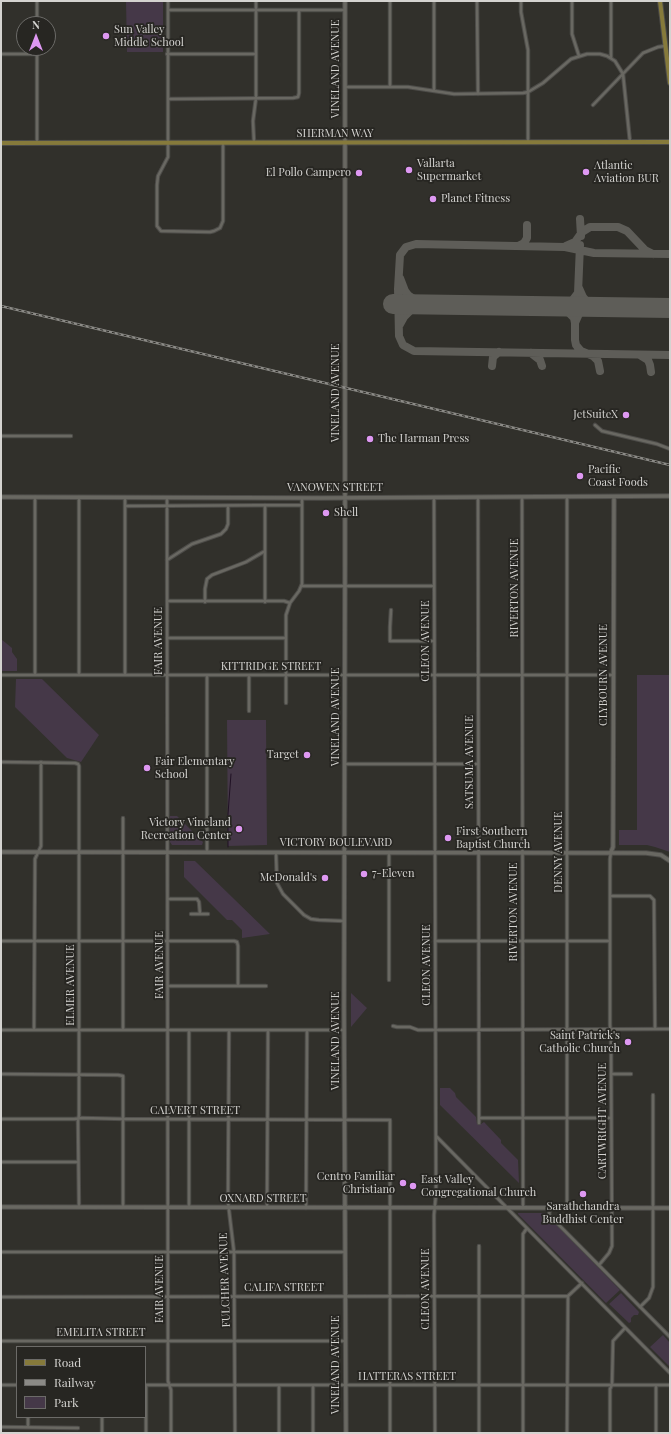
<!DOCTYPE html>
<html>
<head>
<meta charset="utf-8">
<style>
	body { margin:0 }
	#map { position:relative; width:671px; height:1434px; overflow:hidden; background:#31302b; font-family:"Playfair Display",serif }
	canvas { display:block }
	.frame { position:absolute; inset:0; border:2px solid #d4d3d0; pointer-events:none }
	.legend { position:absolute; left:16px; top:1346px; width:130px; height:72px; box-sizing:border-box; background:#272622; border:1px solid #6c6b68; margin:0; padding:5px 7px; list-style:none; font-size:12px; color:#d4d3d0 }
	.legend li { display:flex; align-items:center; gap:8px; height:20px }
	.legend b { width:20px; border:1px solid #6c6b68 }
	.north { position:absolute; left:16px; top:16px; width:40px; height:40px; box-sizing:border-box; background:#272622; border:1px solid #6c6b68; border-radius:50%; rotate:0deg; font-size:11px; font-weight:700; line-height:16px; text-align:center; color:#d4d3d0 }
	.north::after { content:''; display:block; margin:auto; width:14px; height:18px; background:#de98f2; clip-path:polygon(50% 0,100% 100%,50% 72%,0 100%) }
</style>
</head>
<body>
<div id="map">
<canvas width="671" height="1434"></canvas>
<div class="frame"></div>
<ul class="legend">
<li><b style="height:5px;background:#867a3b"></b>Road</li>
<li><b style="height:5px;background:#8b8a86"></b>Railway</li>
<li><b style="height:11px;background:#453848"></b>Park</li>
</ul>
<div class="north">N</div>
</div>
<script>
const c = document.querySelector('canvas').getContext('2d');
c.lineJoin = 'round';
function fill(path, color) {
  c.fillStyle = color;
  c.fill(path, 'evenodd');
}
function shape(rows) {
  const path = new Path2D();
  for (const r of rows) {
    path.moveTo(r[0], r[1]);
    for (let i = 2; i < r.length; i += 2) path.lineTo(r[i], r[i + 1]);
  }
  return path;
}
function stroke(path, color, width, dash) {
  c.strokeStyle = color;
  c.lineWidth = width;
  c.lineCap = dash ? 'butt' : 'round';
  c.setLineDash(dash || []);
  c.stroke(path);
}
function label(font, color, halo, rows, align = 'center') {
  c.font = font + ' "Playfair Display",serif';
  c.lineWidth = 3.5;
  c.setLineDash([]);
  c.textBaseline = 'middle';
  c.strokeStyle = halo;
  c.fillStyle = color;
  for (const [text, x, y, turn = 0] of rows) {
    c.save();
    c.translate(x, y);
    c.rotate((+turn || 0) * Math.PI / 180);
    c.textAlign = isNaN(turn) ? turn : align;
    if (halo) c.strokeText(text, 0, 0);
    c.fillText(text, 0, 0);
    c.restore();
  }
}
fill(shape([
	[126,1,163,1,163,52,127,52],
	[1,639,12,648,12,652,17,659,17,671,1,671],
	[637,675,670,675,670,852,655,847,647,845,619,845,619,830,637,830],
	[16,679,42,679,99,735,81,762,67,758,15,707],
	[227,720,266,720,267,845,228,846],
	[170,816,177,816,203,842,202,845,172,845,170,842],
	[184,861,195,861,270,934,242,938,242,930,232,920,227,920,184,877],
	[351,993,367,1008,351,1027],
	[440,1088,450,1088,455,1093,456,1097,476,1117,477,1124,481,1124,484,1122,501,1140,501,1143,518,1160,519,1183,440,1105],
	[518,1213,545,1213,620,1290,606,1303,518,1214],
	[621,1293,639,1312,638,1315,634,1315,631,1318,631,1322,629,1323,609,1304],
	[663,1335,670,1343,670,1367,650,1347]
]), '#453848');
stroke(shape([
	[228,847,228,814,231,774]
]), '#201124', 1);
stroke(shape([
	[580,219,581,236],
	[518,246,524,243,527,238,527,225],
	[566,246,575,242,582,232,590,227,618,227,627,231,645,250,653,254],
	[670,254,594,253,565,247,416,244,406,247,400,255,398,289,399,336,403,345,414,351,670,355],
	[400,278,405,291,408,295,417,301,430,304],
	[579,288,583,297,587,302,598,307],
	[547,306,557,307,567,311,574,318,575,323],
	[557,307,567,304,572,301,578,293,580,245],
	[599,307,584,310,579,314,575,323,575,340,576,345,581,351,593,356,598,361,600,371],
	[399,326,404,317,411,310,428,305],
	[531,353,540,360,542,366],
	[640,355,648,360,650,365,651,372],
	[492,366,493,357,499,352]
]), '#5e5d58', 8);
stroke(shape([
	[393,304,670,308]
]), '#5e5d58', 20);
const street = shape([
	[37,1,37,24],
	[168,1,168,157,158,176,157,185,157,226,161,231,210,232,214,231,220,228,223,221,223,143],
	[390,1,390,87],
	[434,1,434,90],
	[477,1,478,94],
	[521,1,521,12,528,50,528,142],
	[572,1,572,34,579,56],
	[168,10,345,10],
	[37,48,37,142],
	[1,54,37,54],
	[167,54,256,54],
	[611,58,611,1],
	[345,87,408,87,454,94,523,93,528,92,543,83,571,59,587,54,600,54,607,56,615,61,623,74,630,142],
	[168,99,293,98,298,97,299,93,299,10],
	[593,105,643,53,658,47,665,46],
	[254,142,253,121,256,98,256,1],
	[595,425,602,431,657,444,670,449],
	[1,436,71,436],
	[35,497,35,675],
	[79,497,79,675],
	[478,497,479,1123],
	[522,497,523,1208],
	[567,497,567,1208],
	[125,498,125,675],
	[167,498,168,1381,171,1390,171,1433],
	[434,498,436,1194,434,1215,435,1433],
	[265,505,265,602],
	[125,506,302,505],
	[167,560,192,544,221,534,226,529,228,524,228,506],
	[301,586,434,586],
	[167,601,284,601,290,603],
	[205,602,205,589,207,579,212,575,246,562,265,551],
	[391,610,390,627,390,641,434,641],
	[167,638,286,638],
	[1,675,613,675],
	[207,675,207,852],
	[286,703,286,615,290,603,299,591,302,584,302,498],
	[249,711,249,675],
	[1,762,75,763,78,764,79,766,79,1115,78,1121,79,1207],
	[345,764,478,764],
	[389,852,389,980],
	[276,853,277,883,283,894,304,915,311,919,319,920,344,921],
	[610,896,650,896,654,900,655,1029],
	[168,899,197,899,199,902,200,914],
	[191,914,208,914],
	[1,941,234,941,237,942,238,946,238,986],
	[435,941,610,941],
	[168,986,266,986],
	[393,1026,397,1027,410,1027,418,1030,670,1029],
	[1,1030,344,1030],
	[34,1030,35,859,41,846,41,762],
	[123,1030,123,818],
	[229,1030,228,1202,234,1252,235,1433],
	[1,1074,118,1075,123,1076,123,1207],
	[611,1074,631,1074],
	[479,1118,611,1118],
	[1,1119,74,1119,82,1118,125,1119,390,1120,390,1433],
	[436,1136,670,1373],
	[1,1162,78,1162],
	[189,1207,189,1030],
	[267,1207,268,1030],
	[306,1208,307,1030],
	[550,1208,549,1215,670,1337],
	[1,1252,345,1252],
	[599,1265,609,1253,612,1246,611,1035,610,1025,610,859,611,852],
	[1,1297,568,1296],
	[640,1307,649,1298,653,1287,653,1095],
	[1,1341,345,1341],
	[1,1385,17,1385],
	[145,1385,670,1385],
	[656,1385,656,1433],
	[28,1417,28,1427],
	[1,1427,78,1428],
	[102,1433,102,1417],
	[146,1433,146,1386],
	[279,1433,279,1385],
	[313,1433,313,1385],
	[479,1433,479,1246],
	[523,1433,523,1234,527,1228],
	[567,1433,568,1296,582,1283],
	[610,1433,610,1389,612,1385,613,1341,625,1328]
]);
const secondary = shape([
	[345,1,345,565,344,1006,346,1433],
	[1,497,321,498,670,496],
	[1,852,646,853,661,855,670,861],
	[611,852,613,847,614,497],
	[1,1207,670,1208]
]);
const primary = shape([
	[660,1,670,83],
	[1,143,670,142]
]);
stroke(street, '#4d4c49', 4.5);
stroke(secondary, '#4d4c49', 5.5);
stroke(primary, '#4d4c49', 6);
stroke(street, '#696862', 2.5);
stroke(secondary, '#696862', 3.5);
stroke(primary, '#867a3b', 4);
const rail = shape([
	[1,306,670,465]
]);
stroke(rail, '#8b8a86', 2.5);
stroke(rail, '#272622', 1, [3]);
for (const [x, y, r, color] of [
	[106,36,4,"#de98f2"],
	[409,170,4,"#de98f2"],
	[586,172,4,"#de98f2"],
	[359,173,4,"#de98f2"],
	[433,199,4,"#de98f2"],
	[626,415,4,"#de98f2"],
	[370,439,4,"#de98f2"],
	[580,476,4,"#de98f2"],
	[326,513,4,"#de98f2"],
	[307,755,4,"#de98f2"],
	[147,768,4,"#de98f2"],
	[239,829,4,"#de98f2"],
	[448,838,4,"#de98f2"],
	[364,874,4,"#de98f2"],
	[325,878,4,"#de98f2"],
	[628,1042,4,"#de98f2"],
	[403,1183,4,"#de98f2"],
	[413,1186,4,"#de98f2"],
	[583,1194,4,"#de98f2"]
]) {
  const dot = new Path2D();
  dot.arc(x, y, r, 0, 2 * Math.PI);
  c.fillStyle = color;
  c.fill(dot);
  stroke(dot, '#272622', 1.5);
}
label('11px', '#d4d3d0', '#272622', [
	["Sun Valley",114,30],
	["Middle School",114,43],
	["Vallarta",417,164],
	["Supermarket",417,177],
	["Atlantic",594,166],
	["Aviation BUR",594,179],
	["El Pollo Campero",351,173,"right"],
	["Planet Fitness",441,199],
	["JetSuiteX",618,415,"right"],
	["The Harman Press",378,439],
	["Pacific",588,470],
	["Coast Foods",588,483],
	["Shell",334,513],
	["Target",299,755,"right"],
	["Fair Elementary",155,762],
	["School",155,775],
	["Victory Vineland",231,823,"right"],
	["Recreation Center",231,836,"right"],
	["First Southern",456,832],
	["Baptist Church",456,845],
	["7-Eleven",372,874],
	["McDonald's",317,878,"right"],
	["Saint Patrick's",620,1036,"right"],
	["Catholic Church",620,1049,"right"],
	["Centro Familiar",395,1177,"right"],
	["Christiano",395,1190,"right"],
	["East Valley",421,1180],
	["Congregational Church",421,1193],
	["Sarathchandra",583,1207,"center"],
	["Buddhist Center",583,1220,"center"]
], 'left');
label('11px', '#d4d3d0', '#272622', [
	["VINELAND AVENUE",336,69,-90],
	["SHERMAN WAY",335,134],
	["VINELAND AVENUE",336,393,-90],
	["VANOWEN STREET",335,488],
	["RIVERTON AVENUE",515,588,-90],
	["FAIR AVENUE",159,641,-90],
	["CLEON AVENUE",426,641,-90],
	["KITTRIDGE STREET",271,667],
	["CLYBOURN AVENUE",604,675,-90],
	["VINELAND AVENUE",336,717,-90],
	["SATSUMA AVENUE",470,762,-90],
	["VICTORY BOULEVARD",336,843],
	["DENNY AVENUE",559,852,-90],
	["RIVERTON AVENUE",514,912,-90],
	["FAIR AVENUE",160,965,-90],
	["CLEON AVENUE",427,965,-90],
	["ELMER AVENUE",71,985,-90],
	["VINELAND AVENUE",336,1041,-90],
	["CALVERT STREET",195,1111],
	["CARTWRIGHT AVENUE",603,1121,-90],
	["OXNARD STREET",263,1199],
	["FULCHER AVENUE",225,1280,-92],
	["CALIFA STREET",284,1288],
	["FAIR AVENUE",160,1289,-90],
	["CLEON AVENUE",426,1289,-90],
	["EMELITA STREET",101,1333],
	["VINELAND AVENUE",336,1365,-90],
	["HATTERAS STREET",407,1377]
]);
</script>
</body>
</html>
